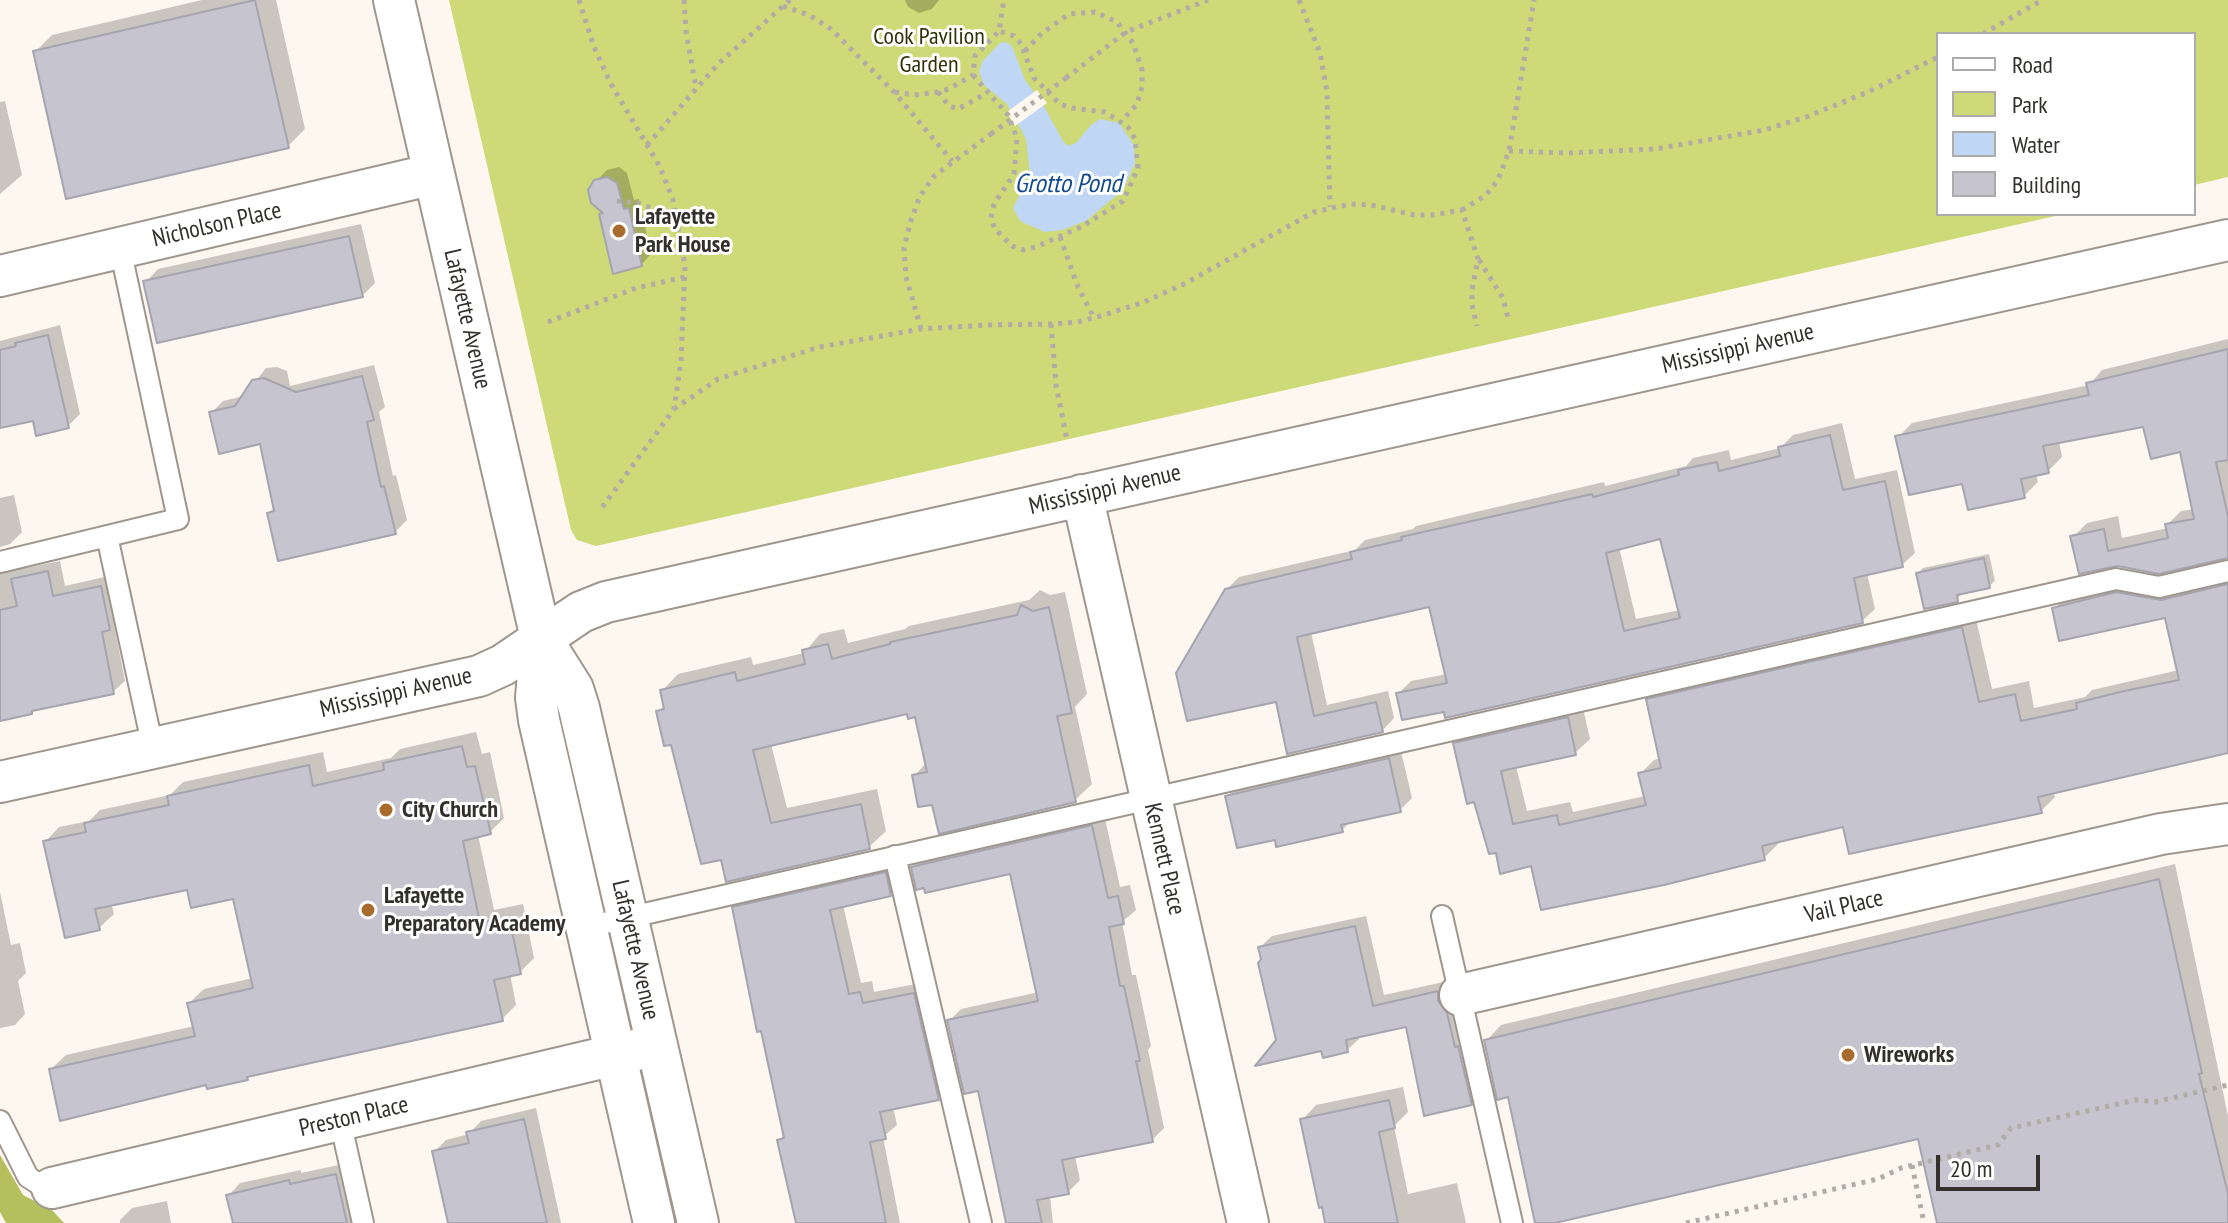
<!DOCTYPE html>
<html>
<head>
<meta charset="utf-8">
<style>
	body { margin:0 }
	#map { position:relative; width:2228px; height:1223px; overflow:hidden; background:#fef7ef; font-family:"PT Sans Narrow",sans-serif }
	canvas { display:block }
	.legend { position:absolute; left:1936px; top:32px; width:260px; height:184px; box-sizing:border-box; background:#fff; border:2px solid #adacab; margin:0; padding:10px 14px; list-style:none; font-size:24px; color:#322f2c }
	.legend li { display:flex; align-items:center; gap:16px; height:40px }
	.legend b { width:40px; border:2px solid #adacab }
	.scale { position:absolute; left:1936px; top:1155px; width:104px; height:36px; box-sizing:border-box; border:4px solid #322f2c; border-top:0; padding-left:10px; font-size:24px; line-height:28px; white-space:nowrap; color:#322f2c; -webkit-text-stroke:6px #fff; paint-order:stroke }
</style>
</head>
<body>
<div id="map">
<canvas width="2228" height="1223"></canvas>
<ul class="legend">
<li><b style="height:10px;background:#fff"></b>Road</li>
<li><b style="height:22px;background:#ced977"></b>Park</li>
<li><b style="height:22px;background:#bfd7f5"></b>Water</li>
<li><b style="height:22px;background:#c5c4cf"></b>Building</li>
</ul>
<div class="scale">20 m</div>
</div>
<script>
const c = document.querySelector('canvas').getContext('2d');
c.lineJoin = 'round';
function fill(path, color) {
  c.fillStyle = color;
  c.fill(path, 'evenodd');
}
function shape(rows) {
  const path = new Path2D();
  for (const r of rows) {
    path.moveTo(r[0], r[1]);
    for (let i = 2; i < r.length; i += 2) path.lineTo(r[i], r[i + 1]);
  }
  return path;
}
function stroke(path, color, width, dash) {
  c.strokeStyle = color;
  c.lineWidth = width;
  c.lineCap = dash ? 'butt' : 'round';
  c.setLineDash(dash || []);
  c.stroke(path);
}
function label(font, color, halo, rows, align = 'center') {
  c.font = font + ' "PT Sans Narrow",sans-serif';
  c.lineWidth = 6;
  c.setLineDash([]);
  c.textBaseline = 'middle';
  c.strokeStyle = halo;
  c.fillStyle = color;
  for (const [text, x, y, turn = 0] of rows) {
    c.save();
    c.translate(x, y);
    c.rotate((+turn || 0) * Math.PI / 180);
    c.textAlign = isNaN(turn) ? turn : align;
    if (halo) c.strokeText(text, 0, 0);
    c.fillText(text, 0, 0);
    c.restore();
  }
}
fill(shape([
	[449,0,2228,0,2228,177,2194,185,2194,34,1938,34,1938,214,2064,214,596,546,577,540,571,530]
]), '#ced977');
fill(shape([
	[0,1155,23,1195,52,1210,64,1223,6,1223,0,1212]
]), '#b4bf5d');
fill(shape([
	[1006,42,1012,46,1025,80,1042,103,1063,141,1068,146,1076,143,1091,125,1100,119,1119,123,1134,145,1135,163,1123,190,1087,220,1063,230,1045,232,1020,221,1013,208,1030,175,1026,139,1007,104,984,85,979,72,982,62,1000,43]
]), '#bfd7f5');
fill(shape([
	[1037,90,1047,103,1015,126,1007,112]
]), '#fef7ef');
fill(shape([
	[202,0,276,0,305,129,288,146,35,52,52,35],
	[905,0,939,0,932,9,919,13,908,7],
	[5,101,22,175,0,194,0,102],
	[619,167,627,173,634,200,639,199,651,254,641,265,604,212,596,181,607,170],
	[361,224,375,283,362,296,146,282,158,269],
	[60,325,80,414,68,426,34,418,0,426,0,341],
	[2228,339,2228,557,2159,572,2073,537,2087,523,2118,516,2122,538,2168,528,2167,525,2181,511,2194,509,2181,450,2145,424,2059,441,2062,457,2048,471,2036,474,2038,482,2024,496,1964,482,1898,437,1912,423,2089,385,2102,370],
	[374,365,385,407,379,412,393,476,396,475,407,520,395,532,269,513,275,508,261,442,211,413,223,401,244,396,266,368,277,367,287,371,290,386],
	[1842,423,1855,479,1897,470,1915,553,1902,565,1867,573,1875,609,1862,621,1445,709,1398,694,1411,681,1447,674,1430,604,1311,632,1327,705,1388,691,1394,718,1382,731,1289,752,1278,700,1226,590,1239,577,1355,550,1365,540,1413,529,1416,526,1604,482,1605,486,1686,466,1693,458,1729,450,1731,460,1780,448,1793,435],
	[1662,537,1680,610,1636,619,1619,547],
	[14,495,22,532,10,544,0,547,0,498],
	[1989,554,1995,581,1989,586,1962,592,1957,600,1918,573,1923,568],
	[0,555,28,561,30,567,60,561,65,586,113,575,121,616,114,624,125,681,113,692,35,708,31,712,0,719],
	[2228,575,2228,751,2053,792,2055,797,2041,811,1844,825,1777,840,1778,844,1764,858,1533,864,1497,850,1455,744,1469,730,1582,704,1590,739,1575,753,1516,766,1527,811,1570,802,1573,812,1645,796,1640,774,1654,760,1661,758,1648,700,1662,686,1975,615,1992,689,2029,681,2034,708,2085,697,2092,690,2179,670,2166,616,2054,609,2068,595],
	[1040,590,1050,595,1065,592,1087,694,1075,707,1092,784,1075,800,934,802,914,776,927,762,917,715,908,712,771,744,787,808,877,789,886,831,869,847,722,857,658,712,665,705,662,691,678,674,751,657,753,665,804,653,820,634,844,629,848,643,905,629,909,626,1029,600],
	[476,732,482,754,490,752,504,818,490,832,478,835,494,910,523,904,534,958,520,972,510,974,516,1005,502,1019,251,1074,247,1078,207,1082,51,1069,66,1055,194,1026,189,1003,204,989,253,978,235,897,189,888,111,903,114,914,99,928,45,842,59,827,89,821,100,810,170,795,183,782,323,752,327,772,391,758,400,749],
	[1400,747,1412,798,1400,810,1352,820,1342,830,1276,838,1227,797,1239,785],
	[1104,814,1120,887,1130,885,1136,910,1122,922,1132,975,1136,975,1151,1046,1148,1050,1164,1128,1152,1140,1075,1156,1080,1180,1068,1192,1050,1196,1053,1223,1006,1223,980,1089,949,1021,961,1009,1039,992,1012,872,913,867,925,855],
	[897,861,902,882,890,894,843,905,861,983,872,981,874,992,926,982,950,1086,938,1098,893,1107,897,1125,883,1137,900,1223,797,1223,779,1140,785,1134,734,908,746,896],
	[2175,864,2228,1116,2228,1223,1939,1223,1919,1137,1537,1223,1509,1095,1486,1041,1501,1025],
	[0,892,11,945,20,943,26,973,18,981,25,1014,15,1025,0,1028],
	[1366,916,1384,995,1448,981,1482,1092,1471,1104,1407,1024,1358,1035,1359,1039,1347,1050,1278,1041,1260,947,1272,936],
	[1403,1087,1408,1112,1394,1126,1408,1194,1457,1183,1466,1223,1327,1223,1302,1120,1316,1105],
	[536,1108,561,1223,450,1223,434,1152,446,1140,469,1134,481,1121],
	[348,1163,360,1223,235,1223,228,1196,240,1183,301,1170,301,1173],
	[167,1201,171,1223,120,1223,120,1220,132,1208]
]), '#0003');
const building = shape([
	[255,0,289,148,66,199,33,51,255,0],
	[607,177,617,183,624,209,629,208,642,266,613,274,599,214,603,213,591,203,588,190,594,180,607,177],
	[349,236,363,297,157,343,143,281,349,236],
	[48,335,69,428,36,436,33,421,0,428,0,350,16,346,15,343,48,335],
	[2228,349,2228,460,2216,462,2228,516,2228,558,2159,574,2118,566,2079,574,2070,536,2104,529,2108,551,2168,538,2165,524,2194,519,2180,452,2151,459,2143,427,2043,446,2049,473,2021,479,2025,498,1968,510,1962,484,1909,495,1895,436,2089,395,2086,383,2228,349],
	[362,376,374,420,367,422,381,487,384,486,396,534,278,561,267,513,274,511,260,444,219,454,209,412,235,406,252,380,264,378,296,392,362,376],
	[1830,435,1843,490,1885,481,1903,567,1854,578,1863,623,1445,718,1444,712,1402,720,1396,693,1447,683,1429,607,1297,637,1314,716,1376,702,1383,732,1287,754,1276,702,1187,721,1176,673,1225,589,1352,559,1350,552,1402,540,1401,537,1592,494,1593,497,1679,475,1678,470,1717,462,1719,471,1780,456,1778,447,1830,435],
	[1660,539,1680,618,1624,631,1606,553,1660,539],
	[1984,558,1990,588,1957,595,1958,602,1924,609,1916,573,1984,558],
	[48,571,53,596,101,586,110,630,102,632,114,694,32,711,32,714,0,721,0,610,17,606,11,579,48,571],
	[2228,584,2228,753,2038,797,2042,813,1849,854,1843,827,1762,846,1765,860,1664,885,1541,910,1531,866,1500,874,1496,853,1489,854,1474,802,1467,804,1453,743,1568,717,1576,755,1501,771,1513,824,1557,815,1559,825,1646,805,1638,773,1661,768,1646,699,1962,627,1979,702,2015,694,2021,721,2077,709,2076,703,2124,691,2179,680,2165,618,2059,641,2052,608,2116,592,2161,600,2228,584],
	[1021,605,1033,611,1049,607,1072,713,1057,716,1076,802,939,834,932,805,918,807,912,775,927,772,915,717,908,719,907,714,753,750,771,823,861,804,870,849,726,882,721,860,701,864,671,745,664,746,656,711,664,709,660,690,735,672,737,681,805,664,802,650,828,644,832,659,890,644,890,642,1017,615,1021,605],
	[462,746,467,767,475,766,491,834,463,841,480,923,509,917,521,974,494,980,503,1021,247,1077,248,1080,207,1089,206,1085,60,1121,49,1069,195,1036,187,1003,253,988,233,899,191,908,187,890,95,909,100,930,65,938,43,841,86,832,84,823,169,805,167,796,309,765,313,786,384,770,383,763,462,746],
	[1389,758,1401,812,1341,825,1343,832,1276,847,1275,840,1237,848,1225,796,1389,758],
	[1092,825,1108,898,1118,896,1124,924,1109,927,1120,986,1124,986,1140,1061,1136,1061,1153,1142,1062,1160,1069,1194,1037,1200,1042,1223,1006,1223,978,1091,964,1094,947,1020,1038,1001,1010,874,925,893,924,888,916,890,911,867,1092,825],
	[886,872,891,896,830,910,849,994,860,992,863,1003,914,993,939,1100,880,1112,886,1139,870,1142,886,1223,796,1223,777,1140,784,1138,761,1031,757,1032,732,907,886,872],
	[2159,879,2202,1073,2199,1074,2228,1194,2228,1223,1937,1223,1918,1139,1555,1223,1535,1223,1508,1097,1497,1100,1484,1040,2159,879],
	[1355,926,1373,1006,1438,991,1438,1001,1447,1013,1455,1047,1458,1046,1472,1105,1424,1116,1406,1027,1346,1040,1348,1052,1323,1058,1321,1051,1255,1066,1276,1040,1258,963,1261,959,1258,947,1355,926],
	[1389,1100,1395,1128,1379,1132,1398,1223,1325,1223,1322,1207,1319,1208,1300,1119,1389,1100],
	[524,1119,547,1223,448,1223,432,1151,469,1143,466,1132,524,1119],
	[336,1174,347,1223,233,1223,226,1195,289,1180,290,1184,336,1174]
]);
fill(building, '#c5c4cf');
stroke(building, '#a5a4af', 2);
const lane = shape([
	[107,536,153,748],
	[0,562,178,519,120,248],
	[895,856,981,1223],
	[1442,916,1512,1223],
	[587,927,2116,579,2159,587,2228,571],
	[340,1120,363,1223],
	[0,1121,28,1177,39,1184,52,1188]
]);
const street = shape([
	[394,0,541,638,536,698,539,720,654,1223],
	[0,276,434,174],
	[1082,495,1248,1223],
	[541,638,573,689,579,708,698,1223],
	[0,782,479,676,503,665,581,612,606,602,2228,240],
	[1460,995,2161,834,2228,824],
	[52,1188,657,1045]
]);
stroke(lane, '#9f978e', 24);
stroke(street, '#9f978e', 44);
stroke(shape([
	[579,0,594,47,611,84,660,167,673,200,685,266,681,361,674,409,601,509],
	[684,0,686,31,696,88],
	[1299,0,1320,53,1327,92,1330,207],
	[783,6,809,15,831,29,894,92,952,161],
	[1983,34,2042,0],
	[1025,51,1041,34,1069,14,1095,12,1117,22,1133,43,1142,70,1142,87,1137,104,1122,121],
	[973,75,1008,115,1017,138,1014,174,994,204,991,218,995,229,1012,246,1024,250,1036,247,1081,227,1123,201,1138,168,1135,139,1128,127,1105,112,1072,108,1060,104,1034,78,1021,44,1014,36,999,31],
	[1066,78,1126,32,1208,0],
	[895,92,914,95,938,92,949,89,973,75,975,56,999,31,1004,0],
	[938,92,949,106,958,109,987,93],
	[647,145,718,64,790,0],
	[1509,151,1567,153,1656,149,1764,130,1806,117,1868,92,1938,57],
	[617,201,638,203,661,212,676,211],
	[1462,210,1486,195,1498,180,1509,151,1534,0],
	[1060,237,1078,287,1094,318],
	[1479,260,1503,298,1508,318],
	[548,322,636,288,685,277],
	[1051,324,1056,385,1067,440],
	[921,329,906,277,904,248,910,223,920,196,934,176,991,134],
	[674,409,718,379,819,347,921,329,988,325,1051,324,1078,322,1104,315,1144,302,1184,284,1314,212,1351,204,1371,205,1414,215,1432,215,1462,210,1478,259,1472,290,1472,305,1477,326],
	[1912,1165,1924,1223],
	[1686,1223,1878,1179,1901,1168,1998,1145,2011,1128,2136,1100,2155,1102,2228,1085]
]), '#b2aca6', 5, [4, 6]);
stroke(lane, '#fff', 20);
stroke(street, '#fff', 40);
stroke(shape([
	[991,134,1066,78]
]), '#b2aca6', 5, [4, 6]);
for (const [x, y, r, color] of [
	[619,231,8,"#a76c2d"],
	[386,810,8,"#a76c2d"],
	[368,910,8,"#a76c2d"],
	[1848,1055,8,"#a76c2d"]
]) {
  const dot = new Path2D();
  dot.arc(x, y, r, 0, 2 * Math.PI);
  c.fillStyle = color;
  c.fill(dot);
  stroke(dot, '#fff', 3);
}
label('24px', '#2f3308', '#fff', [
	["Cook Pavilion",929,37],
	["Garden",929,65]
]);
label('bold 24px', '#322f2c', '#fff', [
	["Lafayette",635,217],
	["Park House",635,245],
	["City Church",402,810],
	["Lafayette",384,896],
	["Preparatory Academy",384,924],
	["Wireworks",1864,1055]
], 'left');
label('24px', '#322f2c', '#fff', [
	["Nicholson Place",217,225,-13],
	["Lafayette Avenue",467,319,77],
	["Mississippi Avenue",1738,349,-13],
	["Mississippi Avenue",1105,490,-13],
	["Mississippi Avenue",396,693,-13],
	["Kennett Place",1164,859,77],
	["Vail Place",1844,907,-13],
	["Lafayette Avenue",635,950,77],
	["Preston Place",354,1117,-13]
]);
label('italic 26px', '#124b8d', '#fff', [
	["Grotto Pond",1068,185]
]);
</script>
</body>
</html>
